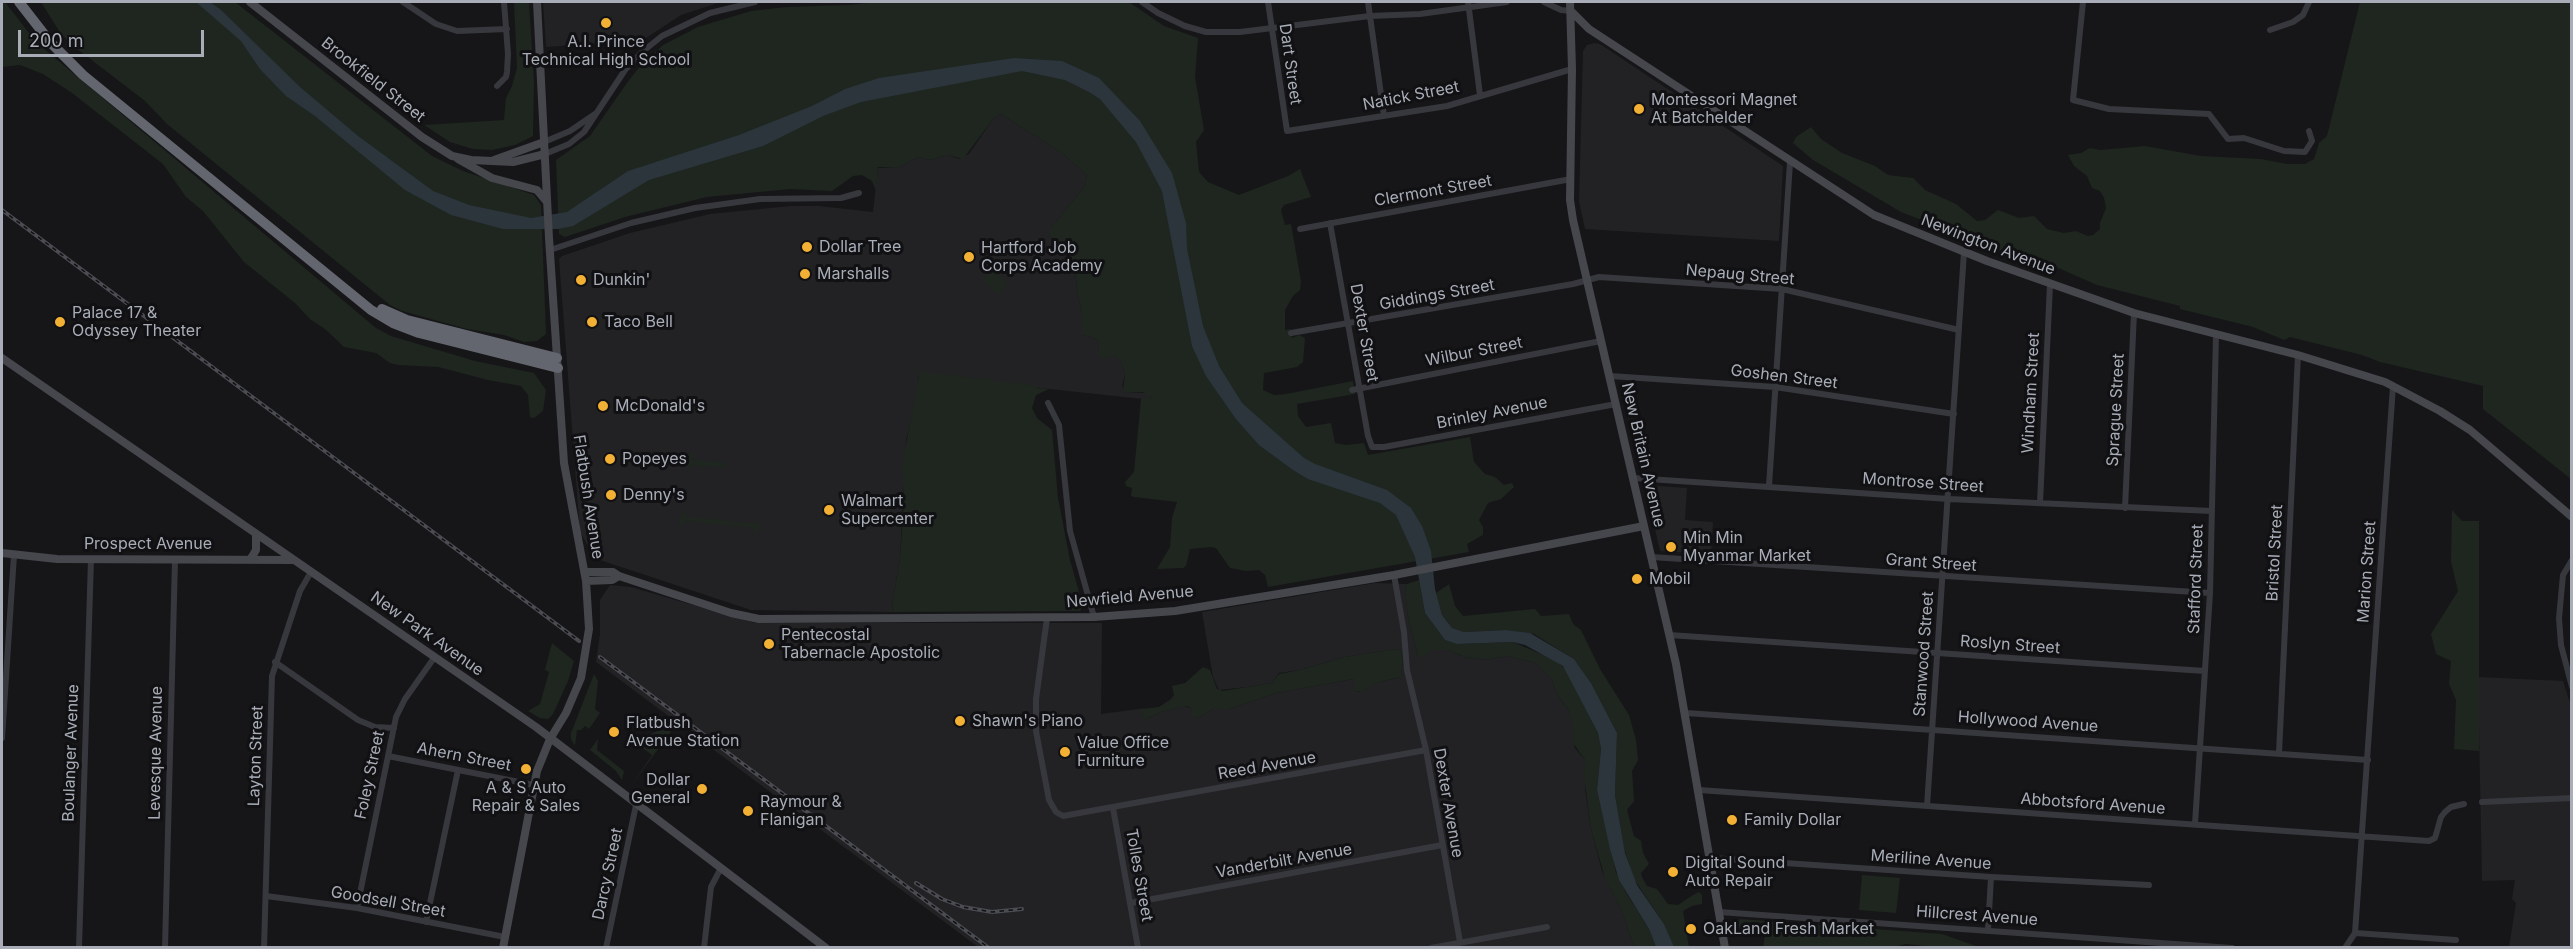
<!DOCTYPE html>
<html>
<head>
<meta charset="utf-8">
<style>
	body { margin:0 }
	#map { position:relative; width:2573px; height:949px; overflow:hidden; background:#161618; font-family:Inter,sans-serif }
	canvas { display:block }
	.frame { position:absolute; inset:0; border:3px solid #a8adb8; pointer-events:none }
	.scale { position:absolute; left:18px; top:30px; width:186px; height:27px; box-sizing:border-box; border:3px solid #a8adb8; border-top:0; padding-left:8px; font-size:18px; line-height:21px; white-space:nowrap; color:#a8adb8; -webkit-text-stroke:4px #111113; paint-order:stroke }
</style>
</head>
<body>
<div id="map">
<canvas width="2573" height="949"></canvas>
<div class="frame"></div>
<div class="scale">200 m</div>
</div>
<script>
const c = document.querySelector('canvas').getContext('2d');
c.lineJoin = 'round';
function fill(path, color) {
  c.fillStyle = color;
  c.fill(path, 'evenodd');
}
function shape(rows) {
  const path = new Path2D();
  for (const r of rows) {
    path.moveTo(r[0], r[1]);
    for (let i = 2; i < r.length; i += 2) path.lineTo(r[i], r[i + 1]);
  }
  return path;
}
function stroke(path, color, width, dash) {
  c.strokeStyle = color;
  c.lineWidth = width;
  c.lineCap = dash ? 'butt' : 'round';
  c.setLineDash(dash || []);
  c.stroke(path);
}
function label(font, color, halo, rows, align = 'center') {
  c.font = font + ' Inter,sans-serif';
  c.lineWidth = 6;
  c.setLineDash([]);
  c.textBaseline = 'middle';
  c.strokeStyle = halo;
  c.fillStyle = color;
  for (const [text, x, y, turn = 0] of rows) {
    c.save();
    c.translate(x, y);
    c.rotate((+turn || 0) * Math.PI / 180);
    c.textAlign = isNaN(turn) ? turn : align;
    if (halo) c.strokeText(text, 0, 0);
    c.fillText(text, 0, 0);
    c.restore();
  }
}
fill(shape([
	[543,2,721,2,681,15,643,40,546,47],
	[1594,43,1600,44,1783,166,1779,241,1585,229,1579,201,1583,51,1587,45],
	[1001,114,1062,153,1087,175,1084,187,1051,228,1051,239,1061,247,1075,265,1077,294,1082,310,1082,334,1098,340,1099,352,1115,356,1121,362,1125,374,1122,386,1126,393,1147,393,1152,400,919,375,915,407,906,440,900,559,892,604,894,612,898,612,751,610,600,560,591,551,580,532,559,259,562,256,630,233,710,214,791,206,819,206,873,212,878,168,898,168,918,157,930,160,947,155,959,159,969,154,993,119],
	[1645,485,1687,488,1685,520,1713,522,1711,554,1660,551],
	[1375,583,1407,584,1405,590,1408,617,1418,657,1430,650,1447,650,1465,657,1485,660,1507,656,1536,663,1551,678,1557,694,1569,711,1574,727,1574,747,1585,760,1585,789,1591,829,1602,871,1621,909,1634,947,978,947,596,662,600,634,600,600,610,585,631,587,755,623,1102,623,1101,714,1146,708,1142,709,1147,719,1161,712,1185,706,1191,708,1195,719,1213,709,1229,709,1276,693,1353,679,1358,692,1379,682,1401,677,1403,659,1401,651,1397,649,1344,657,1300,670,1279,673,1272,683,1247,687,1219,690,1213,677,1202,612],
	[2478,677,2563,681,2572,709,2571,947,2509,947,2516,903,2512,899,2515,880,2482,881]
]), '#222225');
fill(shape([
	[2,2,5,2,36,42,376,328,391,336,475,361,534,373,546,390,543,411,534,418,530,417,528,395,521,386,488,380,438,367,398,365,390,363,376,353,344,347,325,329,311,320,295,303,244,262,203,211,186,197,163,164,72,93,43,74,20,65,2,67],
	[41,2,235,2,432,156,463,171,534,195,541,205,546,334,537,341,524,342,504,335,467,329,402,311,390,305,167,124,145,101,76,48,61,34],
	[514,2,529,2,534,81,533,136,515,145,492,150,473,149,450,142,424,125,504,120,506,98,512,86,517,68],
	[875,2,1129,2,1164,26,1198,38,1195,77,1204,130,1196,142,1199,172,1208,182,1239,195,1288,176,1300,169,1311,197,1284,205,1281,210,1285,225,1291,224,1301,281,1300,290,1293,296,1285,310,1285,330,1290,329,1292,338,1299,335,1305,338,1303,362,1297,367,1264,373,1263,390,1274,395,1286,394,1353,381,1355,394,1297,404,1298,416,1306,427,1331,423,1335,443,1346,445,1364,443,1368,455,1470,437,1474,462,1485,474,1495,477,1504,485,1512,483,1514,487,1501,499,1488,503,1479,520,1483,527,1483,535,1467,544,1469,552,1268,587,1265,575,1259,570,1246,571,1230,568,1216,548,1211,547,1190,549,1186,566,1183,568,1157,569,1170,547,1172,518,1177,502,1134,497,1131,496,1132,488,1126,486,1125,482,1134,472,1141,399,1152,399,1143,392,1126,393,1123,390,1125,374,1121,362,1115,356,1103,359,1099,356,1098,340,1082,334,1082,310,1077,294,1075,265,1049,235,1051,228,1084,187,1087,175,1062,153,1001,114,993,119,963,159,947,155,930,160,918,157,898,168,878,167,876,191,872,181,862,175,853,176,832,191,790,189,707,197,625,217,565,237,559,234,556,160,590,136,629,80,641,65,663,45,698,27,751,11,786,7,850,5],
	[2360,2,2571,2,2571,479,2483,409,2483,386,2380,362,2362,355,2290,337,2284,340,2253,327,2180,309,2180,306,2097,285,2047,263,1999,250,1901,212,1813,160,1793,143,1796,137,1811,127,1821,139,1842,153,1875,166,1888,175,1913,178,1925,190,1956,204,1977,221,1985,220,1998,210,2019,218,2034,216,2047,229,2064,233,2076,231,2088,236,2093,235,2100,229,2100,223,2106,208,2104,198,2100,191,2092,188,2087,176,2074,166,2068,155,2081,153,2090,148,2100,150,2145,146,2201,156,2261,159,2287,164,2305,164,2314,159,2319,143,2327,136],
	[992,269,1008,284,998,294,982,279],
	[920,371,1038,386,1037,388,1049,389,1036,395,1032,408,1037,418,1052,430,1058,498,1070,560,1083,606,1080,611,894,612,892,604,900,559,904,502,902,465],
	[688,453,692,454,691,459,724,462,723,468,691,465,690,470,686,469,686,455],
	[2452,510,2462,521,2479,521,2479,751,2454,749,2456,700,2449,684,2451,661,2436,654,2431,634,2458,591,2451,562],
	[682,511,686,512,686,516,755,524,757,519,759,519,759,532,755,533,755,528,685,521,684,525,681,526,679,522],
	[1419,580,1425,613,1445,640,1457,644,1513,642,1557,661,1566,670,1598,733,1601,749,1597,790,1616,872,1625,891,1649,929,1656,947,1634,947,1621,909,1605,878,1591,829,1584,776,1585,760,1573,743,1574,731,1569,711,1557,694,1551,678,1536,663,1507,656,1485,660,1465,657,1447,650,1431,650,1425,657,1418,657,1408,617,1405,590,1407,584],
	[1449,584,1455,606,1463,616,1535,609,1541,616,1569,614,1573,624,1581,630,1600,669,1629,715,1636,740,1638,760,1632,771,1634,801,1627,810,1634,836,1641,841,1643,853,1649,864,1641,873,1642,877,1647,886,1657,889,1668,904,1678,905,1693,895,1699,892,1702,895,1702,904,1692,906,1683,911,1689,947,1673,947,1664,924,1634,879,1624,848,1615,795,1617,733,1591,683,1574,659,1534,634,1506,630,1464,632,1452,628,1442,615,1436,593],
	[552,643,574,661,568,681,553,714,548,719,540,718,528,711,540,704,549,672,545,670],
	[1397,649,1401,651,1403,659,1401,677,1379,682,1362,691,1356,691,1353,679,1276,693,1229,709,1213,709,1195,719,1192,716,1191,708,1187,706,1161,712,1147,719,1143,718,1140,713,1142,709,1159,707,1171,699,1174,695,1172,686,1185,683,1203,667,1210,670,1217,689,1223,691,1272,683,1279,674,1300,670,1344,657],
	[594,674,598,681,595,709,600,713,589,729,585,726,581,730,577,730,575,746,571,739,571,733],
	[664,728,672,730,631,786,652,755,629,738,630,736,638,740],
	[598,739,597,750,624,771,622,780,616,771,590,750],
	[1862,875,1900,878,1896,913,1859,910],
	[1740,919,1942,934,1979,947,1934,947,1906,944,1889,948,1763,947,1765,935,1763,931,1734,928,1733,922]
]), '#1e261f');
fill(shape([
	[196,2,210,2,221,10,300,87,358,136,433,191,469,205,531,218,567,212,628,171,739,135,812,106,845,89,879,78,1014,58,1062,61,1099,78,1140,121,1172,173,1186,223,1187,249,1203,326,1219,366,1242,403,1304,458,1315,464,1387,490,1411,508,1422,526,1431,551,1435,589,1442,615,1452,628,1464,632,1506,630,1530,633,1574,659,1591,683,1617,733,1615,795,1625,853,1637,885,1664,924,1674,947,1656,947,1649,929,1619,880,1610,849,1597,790,1601,749,1598,733,1563,666,1525,645,1513,642,1457,644,1445,640,1425,613,1415,557,1396,515,1380,503,1308,479,1293,470,1259,445,1236,419,1206,376,1192,346,1162,191,1136,142,1100,99,1089,92,1065,80,1022,71,861,102,823,116,763,146,649,180,573,226,558,229,503,229,451,215,405,190,315,116,286,96,260,69,241,41]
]), '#2c353c');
stroke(shape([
	[403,2,436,24,457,31,507,29],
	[1142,2,1158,13,1185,26,1206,32,1240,32,1370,16,1420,14,1507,2],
	[1268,2,1287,131,1447,106,1572,69],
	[1368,2,1384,116],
	[1468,2,1480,95],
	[1544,2,1561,10,1571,11],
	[2083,2,2073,100,2109,109,2209,114,2228,139,2244,138,2284,151,2305,152,2312,141,2309,131],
	[2270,30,2293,22,2303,15,2309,2],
	[497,86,506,77,507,72,508,54,504,2],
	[544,142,570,131,595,114],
	[545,154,569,144,584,132,625,70,642,52,662,36,710,13,755,2],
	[1330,223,1368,436,1372,447,1384,447,1616,404],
	[1300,229,1571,179],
	[550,250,631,223,695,208,760,199,841,198,859,193],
	[1291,333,1573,284,1599,277,1782,289,1959,330],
	[1610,376,1775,387,1954,414],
	[1352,390,1601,341],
	[1048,403,1059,425,1070,531,1094,617],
	[1633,478,1949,499,2212,511],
	[1769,486,1790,162],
	[2040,503,2050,284],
	[2125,508,2134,313],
	[1651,557,2210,593],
	[2572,560,2563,575,2559,618,2561,645,2572,687],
	[1394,575,1404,632,1407,670,1426,750,1460,942],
	[1047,618,1036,699,1036,731,1049,800,1056,812,1063,816,1426,750],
	[1669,635,2205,671],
	[275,662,358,720,375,727,394,728],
	[1686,713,2368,760],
	[2,738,14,555],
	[2279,753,2298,355],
	[388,756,534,785],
	[1699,790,2429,841,2435,838,2441,817,2445,812,2451,807,2464,804],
	[2482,802,2572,798],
	[1927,806,1964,252],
	[1113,808,1138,948],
	[2195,824,2210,593,2216,334],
	[1711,858,1991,877,2149,885],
	[266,896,357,908,505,937],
	[1131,903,1442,845],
	[357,908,396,717,405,699,434,658],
	[1719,912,2232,948],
	[426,922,458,770],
	[1988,930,1991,877],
	[2355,933,2456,940],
	[79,948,91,559],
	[165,948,175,560],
	[264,948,272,676,300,591,311,572],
	[606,948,636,805],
	[704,948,711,887,721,868],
	[1431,948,1547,927],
	[2345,948,2355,933,2393,386]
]), '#37383d', 6);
stroke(shape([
	[250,2,422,137,452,156,471,160,513,162,545,154],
	[1570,2,1572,69,1570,200,1573,220,1676,664,1725,948],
	[1571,11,1589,29,1874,215,1987,261,2134,313,2298,355,2385,382,2440,411,2470,430,2572,517],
	[458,159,492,178,537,190,547,202],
	[494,160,544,142],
	[2,358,536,727,826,948],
	[2,553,57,559,293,560],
	[250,560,256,550,256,534],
	[585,572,613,572,619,576,731,613,759,619,1094,617,1175,611,1394,575,1644,526],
	[586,581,612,580,619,576],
	[503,948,537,771,550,739,566,713,581,678,589,629,586,581,564,463,549,238,537,2]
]), '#45474d', 8);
stroke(shape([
	[19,2,51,43,83,75,371,310,393,323,419,333,558,368],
	[382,309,407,320,557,358]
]), '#63666e', 10);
const rail = shape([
	[2,210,579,641],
	[600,657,989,948],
	[916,883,942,899,963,907,992,912,1022,909]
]);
stroke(rail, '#4a4c52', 4);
stroke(rail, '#111113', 1.5, [4.5]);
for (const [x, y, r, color] of [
	[606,23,6,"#f2b134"],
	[1639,109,6,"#f2b134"],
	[807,247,6,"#f2b134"],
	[969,257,6,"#f2b134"],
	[805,274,6,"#f2b134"],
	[581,280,6,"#f2b134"],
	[60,322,6,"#f2b134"],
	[592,322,6,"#f2b134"],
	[603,406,6,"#f2b134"],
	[610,459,6,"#f2b134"],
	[611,495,6,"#f2b134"],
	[829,510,6,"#f2b134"],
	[1671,547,6,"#f2b134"],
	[1637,579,6,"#f2b134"],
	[769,644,6,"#f2b134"],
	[960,721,6,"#f2b134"],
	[614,732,6,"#f2b134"],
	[1065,752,6,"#f2b134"],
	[526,769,6,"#f2b134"],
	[702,789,6,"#f2b134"],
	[748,811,6,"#f2b134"],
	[1732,820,6,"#f2b134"],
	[1673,872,6,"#f2b134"],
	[1691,929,6,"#f2b134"]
]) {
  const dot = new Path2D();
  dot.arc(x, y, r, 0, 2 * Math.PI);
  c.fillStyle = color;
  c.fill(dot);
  stroke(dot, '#111113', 2);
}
label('16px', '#a8adb8', '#111113', [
	["A.I. Prince",606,42,"center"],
	["Technical High School",606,60,"center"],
	["Montessori Magnet",1651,100],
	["At Batchelder",1651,118],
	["Dollar Tree",819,247],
	["Hartford Job",981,248],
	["Corps Academy",981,266],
	["Marshalls",817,274],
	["Dunkin'",593,280],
	["Palace 17 &",72,313],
	["Odyssey Theater",72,331],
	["Taco Bell",604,322],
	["McDonald's",615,406],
	["Popeyes",622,459],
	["Denny's",623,495],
	["Walmart",841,501],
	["Supercenter",841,519],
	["Min Min",1683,538],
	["Myanmar Market",1683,556],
	["Mobil",1649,579],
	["Pentecostal",781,635],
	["Tabernacle Apostolic",781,653],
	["Shawn's Piano",972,721],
	["Flatbush",626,723],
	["Avenue Station",626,741],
	["Value Office",1077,743],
	["Furniture",1077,761],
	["Dollar",690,780,"right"],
	["General",690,798,"right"],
	["A & S Auto",526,788,"center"],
	["Repair & Sales",526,806,"center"],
	["Raymour &",760,802],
	["Flanigan",760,820],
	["Family Dollar",1744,820],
	["Digital Sound",1685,863],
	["Auto Repair",1685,881],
	["OakLand Fresh Market",1703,929]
], 'left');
label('16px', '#a8adb8', '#111113', [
	["Dart Street",1290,64,82],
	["Brookfield Street",373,80,38],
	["Natick Street",1411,96,-11],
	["Clermont Street",1433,191,-10],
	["Newington Avenue",1988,245,21],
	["Nepaug Street",1740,275,5],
	["Giddings Street",1437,295,-10],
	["Dexter Street",1364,333,80],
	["Wilbur Street",1474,352,-11],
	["Goshen Street",1784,377,7],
	["Windham Street",2031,393,-87],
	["Sprague Street",2116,410,-87],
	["Brinley Avenue",1492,413,-11],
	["New Britain Avenue",1643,455,77],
	["Montrose Street",1923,483,4],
	["Flatbush Avenue",588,497,81],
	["Prospect Avenue",148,544],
	["Bristol Street",2275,553,-87],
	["Grant Street",1931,563,4],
	["Marion Street",2367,572,-86],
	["Stafford Street",2196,579,-88],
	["Newfield Avenue",1130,597,-5],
	["New Park Avenue",427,634,35],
	["Roslyn Street",2010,645,4],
	["Stanwood Street",1924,654,-86],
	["Hollywood Avenue",2028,722,4],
	["Boulanger Avenue",71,753,-88],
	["Levesque Avenue",156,753,-89],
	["Layton Street",256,756,-88],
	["Ahern Street",464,757,11],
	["Reed Avenue",1267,766,-10],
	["Foley Street",370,775,-78],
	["Dexter Avenue",1448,803,80],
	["Abbotsford Avenue",2093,804,4],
	["Meriline Avenue",1931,860,4],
	["Vanderbilt Avenue",1284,861,-10],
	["Darcy Street",608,874,-78],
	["Tolles Street",1139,875,80],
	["Goodsell Street",388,902,10],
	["Hillcrest Avenue",1977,916,4]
]);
</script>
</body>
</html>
